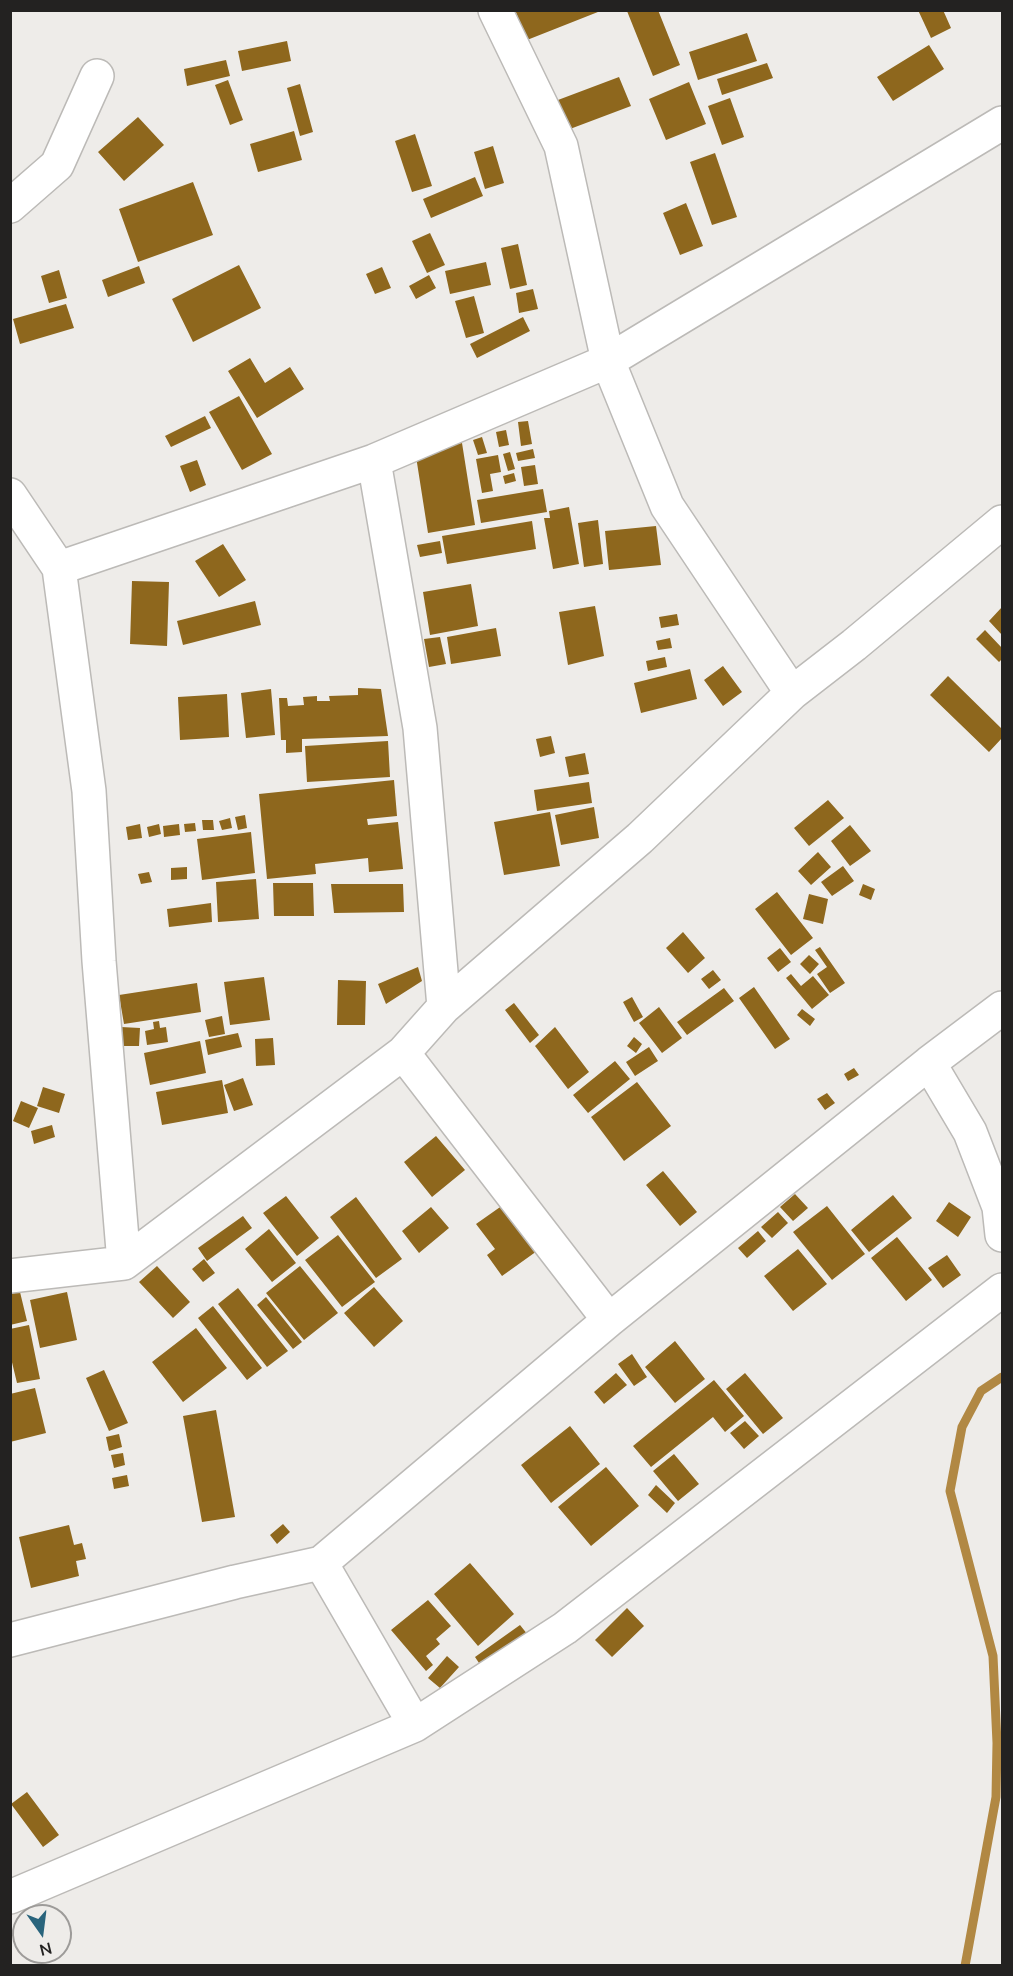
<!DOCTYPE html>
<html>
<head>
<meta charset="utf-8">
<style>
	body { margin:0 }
	#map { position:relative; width:1013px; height:1976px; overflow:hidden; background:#eeece9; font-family:Mulish,sans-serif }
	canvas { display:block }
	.frame { position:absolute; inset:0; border:12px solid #232221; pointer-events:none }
	.north { position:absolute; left:12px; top:1904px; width:60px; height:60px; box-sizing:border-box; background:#eeece9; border:2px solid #9d9b99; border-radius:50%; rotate:166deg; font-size:16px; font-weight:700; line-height:24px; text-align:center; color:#232221 }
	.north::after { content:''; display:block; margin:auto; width:21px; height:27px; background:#29647c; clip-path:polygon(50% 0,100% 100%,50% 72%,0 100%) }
</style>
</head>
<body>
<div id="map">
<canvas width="1013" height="1976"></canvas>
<div class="frame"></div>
<div class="north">N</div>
</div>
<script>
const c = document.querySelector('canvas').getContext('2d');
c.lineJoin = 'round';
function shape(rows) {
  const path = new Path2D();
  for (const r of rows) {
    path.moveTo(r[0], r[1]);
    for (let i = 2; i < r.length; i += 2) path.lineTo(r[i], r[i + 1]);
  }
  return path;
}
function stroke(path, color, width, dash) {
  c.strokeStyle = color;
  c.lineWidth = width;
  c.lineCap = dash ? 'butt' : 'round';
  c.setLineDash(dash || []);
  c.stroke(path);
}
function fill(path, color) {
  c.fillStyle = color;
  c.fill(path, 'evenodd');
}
stroke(shape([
	[965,1966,996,1797,997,1743,993,1656,950,1491,962,1427,981,1391,1002,1377]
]), '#b18843', 9);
fill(shape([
	[515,10,603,10,527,40],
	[658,10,680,65,653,76,627,11],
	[918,10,943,10,951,28,931,38],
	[747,33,757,61,698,80,689,52],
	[287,41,291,61,242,71,238,51],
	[929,45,944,69,893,101,877,77],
	[226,60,230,76,187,86,184,69],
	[767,63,773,78,722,95,717,79],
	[619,77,631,106,562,132,550,103],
	[228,80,243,120,230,125,215,85],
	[689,82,706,124,666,140,649,99],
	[300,84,313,132,300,136,287,88],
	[730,98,744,137,722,145,708,106],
	[138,117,164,145,124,181,98,152],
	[294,131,302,160,258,172,250,144],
	[415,134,432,186,412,192,395,141],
	[493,146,504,183,485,189,474,152],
	[715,153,737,217,712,225,690,162],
	[475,177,483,196,431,218,423,199],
	[193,182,213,235,138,262,119,209],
	[686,203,703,246,680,255,663,213],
	[430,233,445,265,427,273,412,241],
	[518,244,527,285,510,289,501,248],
	[486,262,491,285,450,294,445,271],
	[239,265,261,308,193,342,172,299],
	[139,266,145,283,108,297,102,280],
	[382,267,391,288,375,294,366,274],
	[59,270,67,298,49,303,41,276],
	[429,275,436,288,416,299,409,286],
	[533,289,538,309,519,313,516,293],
	[474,296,484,333,466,338,455,301],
	[66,304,74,328,20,344,13,319],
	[523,317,530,331,477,358,470,344],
	[250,358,265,383,290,367,304,389,257,418,228,371],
	[239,396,272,454,242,470,209,412],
	[205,416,211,428,171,447,165,436],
	[528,421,532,444,521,446,518,422],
	[506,430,509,445,499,447,496,432],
	[482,437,487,453,478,455,473,440],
	[462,443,475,525,428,533,415,450],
	[533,449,535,458,518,461,516,453],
	[510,452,515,469,508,471,503,454],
	[498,455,501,472,490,474,493,491,482,493,476,459],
	[197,460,206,485,190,492,180,466],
	[535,465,538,484,524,486,521,467],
	[514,473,516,481,505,484,503,476],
	[543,489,547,512,481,523,477,500],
	[569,507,579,564,553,569,544,518,550,518,549,511],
	[598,520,603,564,584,567,578,523],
	[532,521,536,549,447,564,442,536],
	[656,526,661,565,609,570,605,531],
	[440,541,442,553,420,557,417,545],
	[223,544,246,580,219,597,195,561],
	[132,581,169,582,167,646,130,644],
	[471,584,478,626,430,635,423,592],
	[255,601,261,625,183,645,177,621],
	[595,606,604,656,568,665,559,612],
	[1002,607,1002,635,989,621],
	[677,614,679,625,661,628,659,617],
	[496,628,501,656,451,664,447,637],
	[985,630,1002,648,1002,659,999,662,976,639],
	[440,637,446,664,429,667,424,639],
	[670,638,672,648,658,650,656,641],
	[665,657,667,667,648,671,646,661],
	[723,666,742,692,723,706,704,680],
	[690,669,697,699,641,713,634,683],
	[948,676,1002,729,1002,738,989,752,930,695],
	[358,688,381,689,388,736,302,739,302,752,286,753,286,740,281,740,279,698,287,698,288,706,304,705,303,697,317,696,317,701,330,701,329,696,358,695],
	[271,689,275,735,246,738,241,693],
	[227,694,229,737,180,740,178,697],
	[551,736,555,753,540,757,536,739],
	[388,741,390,777,307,782,305,746],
	[585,753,589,774,569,777,565,757],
	[394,780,397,816,367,819,368,825,398,822,403,869,369,872,368,858,315,864,316,874,267,879,259,794],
	[589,782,592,803,537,811,534,790],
	[828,800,844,818,809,846,794,828],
	[594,807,599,838,561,845,555,815],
	[550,812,560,866,504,875,494,822],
	[245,815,247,828,238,830,235,817],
	[230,818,232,828,222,830,219,821],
	[202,820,213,820,214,830,203,830],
	[195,823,196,831,185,832,184,824],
	[140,824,142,838,128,840,126,827],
	[159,824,161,834,149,837,147,827],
	[179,824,180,835,164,837,163,826],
	[850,825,871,851,850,866,831,841],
	[251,832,255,873,202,880,197,839],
	[818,852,831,867,811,885,798,871],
	[843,866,854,881,832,896,821,882],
	[187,867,187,879,171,880,171,868],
	[149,872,152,882,141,884,138,874],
	[256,879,259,919,218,922,216,882],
	[273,883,313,883,314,916,274,916],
	[331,884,403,884,404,912,334,913],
	[863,884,875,889,871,900,859,895],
	[777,892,813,938,791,955,755,909],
	[809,894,828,899,823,924,803,919],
	[211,903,212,922,169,927,167,909],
	[683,932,705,958,688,973,666,948],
	[820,947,845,983,830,993,817,974,827,967,815,950],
	[780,948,791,962,778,972,767,958],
	[809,955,819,964,810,974,800,964],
	[418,967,422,981,386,1004,378,984],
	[713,970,721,980,709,989,701,979],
	[791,974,801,986,813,976,829,995,812,1009,786,978],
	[264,977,270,1020,230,1025,224,982],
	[338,980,366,981,365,1025,337,1025],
	[197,983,201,1012,124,1024,119,995],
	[754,987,790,1039,775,1049,739,998],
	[724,988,734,1001,687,1035,677,1022],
	[632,997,643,1017,634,1022,623,1002],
	[514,1003,539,1035,530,1043,505,1010],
	[659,1007,682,1038,662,1053,639,1023],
	[802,1009,815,1019,810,1026,797,1015],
	[222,1016,225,1034,209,1037,205,1020],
	[159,1021,160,1028,166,1027,168,1042,147,1045,145,1031,154,1029,153,1022],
	[121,1027,140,1028,139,1046,121,1046],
	[555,1027,589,1072,568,1089,535,1046],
	[238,1033,242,1047,208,1055,205,1040],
	[634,1037,642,1044,636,1053,627,1046],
	[273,1038,275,1065,256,1066,255,1039],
	[200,1041,206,1073,150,1085,144,1053],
	[649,1047,658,1061,635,1076,626,1062],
	[615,1061,630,1079,588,1113,573,1095],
	[854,1068,859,1075,848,1081,844,1074],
	[243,1078,253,1105,234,1111,224,1085],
	[222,1080,228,1113,162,1125,156,1092],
	[637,1082,671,1126,624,1161,591,1117],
	[43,1087,65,1094,59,1113,37,1106],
	[827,1093,835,1103,825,1110,817,1099],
	[21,1101,38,1108,29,1128,13,1121],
	[52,1125,55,1137,34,1144,31,1131],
	[436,1136,465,1170,432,1197,404,1162],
	[663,1171,697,1212,680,1226,646,1185],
	[795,1194,808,1208,793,1221,780,1207],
	[893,1195,912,1218,869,1252,851,1230],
	[286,1196,319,1238,297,1256,263,1213],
	[356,1197,402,1259,376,1278,330,1217],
	[949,1202,971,1217,958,1237,936,1221],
	[503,1205,537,1251,502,1276,487,1255,495,1249,476,1224],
	[827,1206,865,1254,832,1280,793,1232],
	[431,1207,449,1228,419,1253,402,1231],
	[778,1212,788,1223,772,1238,761,1227],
	[243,1216,252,1228,207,1261,198,1248],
	[269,1229,296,1263,272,1282,245,1249],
	[758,1231,766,1241,747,1258,738,1248],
	[338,1235,375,1282,342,1307,305,1260],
	[897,1237,932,1280,906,1301,871,1258],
	[798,1249,827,1284,793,1311,764,1276],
	[947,1255,961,1275,943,1288,928,1268],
	[204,1259,215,1273,203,1282,192,1269],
	[157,1266,190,1302,173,1318,139,1282],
	[300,1266,338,1313,304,1340,266,1293],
	[374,1287,403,1321,374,1347,344,1313],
	[238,1288,288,1351,267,1367,218,1304],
	[20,1292,27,1321,10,1325,10,1294],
	[67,1292,77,1340,40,1348,30,1300],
	[266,1297,302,1342,293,1349,257,1305],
	[213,1306,262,1368,247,1380,198,1318],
	[29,1325,40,1379,17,1383,10,1354,10,1329],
	[196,1328,227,1368,183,1402,152,1362],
	[675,1341,705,1379,675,1403,645,1367],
	[632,1354,647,1377,634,1386,618,1364],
	[104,1370,128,1423,109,1431,86,1378],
	[616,1373,627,1385,604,1404,594,1392],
	[745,1373,783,1418,763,1434,726,1389],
	[714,1380,744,1416,725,1432,713,1417,651,1467,633,1446],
	[35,1388,46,1433,10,1442,10,1394],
	[216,1410,235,1517,202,1522,183,1416],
	[745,1421,759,1436,744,1449,730,1433],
	[570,1426,600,1464,551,1503,521,1465],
	[119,1434,122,1447,109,1451,106,1437],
	[123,1453,125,1465,114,1468,111,1455],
	[674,1454,699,1484,678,1501,653,1471],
	[606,1467,639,1506,591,1546,558,1507],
	[127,1475,129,1486,114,1489,112,1478],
	[656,1485,675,1503,667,1513,648,1495],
	[283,1524,290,1532,277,1544,270,1535],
	[69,1525,74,1545,82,1543,86,1559,76,1561,79,1576,31,1588,19,1537],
	[470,1563,514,1614,478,1646,434,1594],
	[428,1600,451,1626,436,1639,440,1644,426,1656,433,1665,426,1671,391,1630],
	[627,1608,644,1626,612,1657,595,1640],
	[520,1625,528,1635,483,1669,475,1657],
	[447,1656,459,1667,440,1688,428,1678],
	[27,1792,59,1835,43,1847,11,1804]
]), '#8e671d');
const minor = shape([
	[495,10,561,146,608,361,667,506,792,693],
	[10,206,57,165,97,76],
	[374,461,420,728,444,1007],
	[10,495,59,568,89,791,99,961,124,1263],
	[59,568,374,461,608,361,1002,123],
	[403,1053,609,1320],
	[929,1063,970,1132,999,1207,1002,1235],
	[10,1276,124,1263,403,1053,444,1007,640,838,792,693,854,645,1002,522],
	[321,1563,415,1725],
	[10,1640,235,1582,321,1563,609,1320,929,1063,1002,1008],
	[10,1897,415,1725,565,1628,1002,1290]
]);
stroke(minor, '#bcbab7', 36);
stroke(minor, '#fff', 33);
</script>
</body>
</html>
